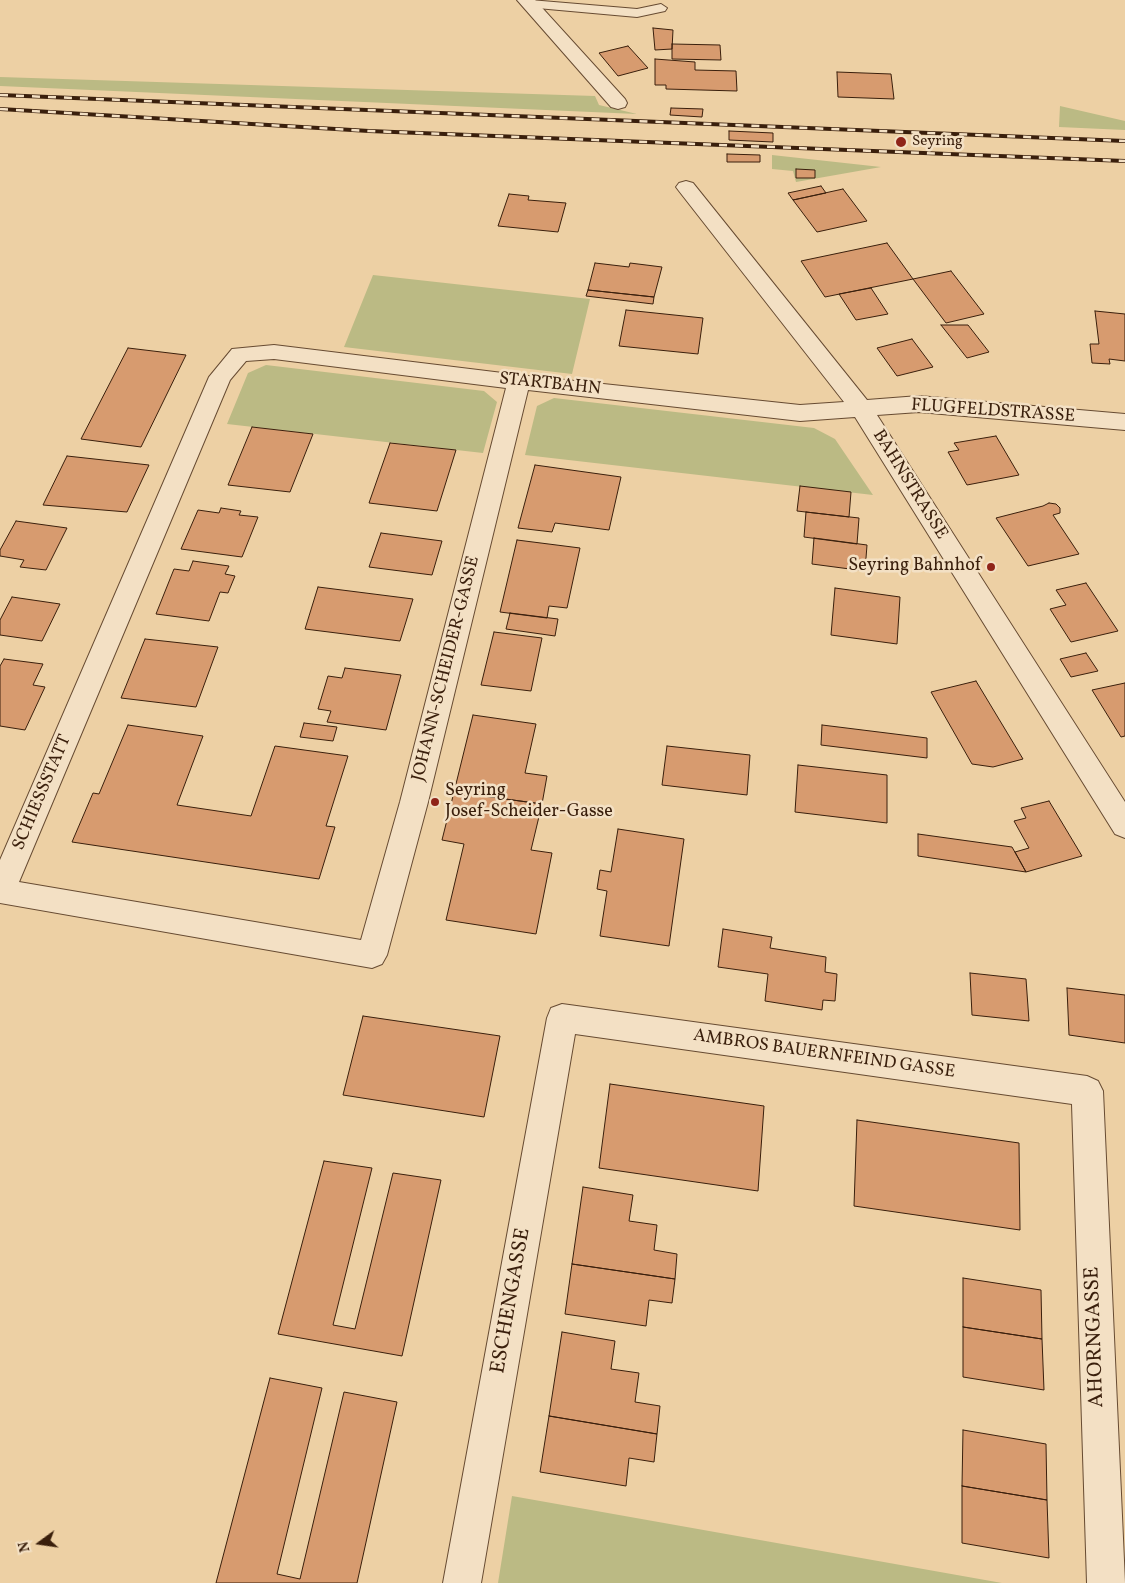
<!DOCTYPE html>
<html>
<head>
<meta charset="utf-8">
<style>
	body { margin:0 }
	#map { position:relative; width:1125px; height:1583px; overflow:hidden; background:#edd0a4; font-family:Vollkorn,serif }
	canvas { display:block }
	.north { position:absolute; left:15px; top:1518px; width:50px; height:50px; -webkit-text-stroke:4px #f3e0c4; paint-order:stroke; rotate:256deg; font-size:14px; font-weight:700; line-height:20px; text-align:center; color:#3a1f0c }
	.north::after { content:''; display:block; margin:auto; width:18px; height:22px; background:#3a1f0c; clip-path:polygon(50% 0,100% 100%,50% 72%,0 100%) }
</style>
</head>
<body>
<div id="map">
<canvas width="1125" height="1583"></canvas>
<div class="north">N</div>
</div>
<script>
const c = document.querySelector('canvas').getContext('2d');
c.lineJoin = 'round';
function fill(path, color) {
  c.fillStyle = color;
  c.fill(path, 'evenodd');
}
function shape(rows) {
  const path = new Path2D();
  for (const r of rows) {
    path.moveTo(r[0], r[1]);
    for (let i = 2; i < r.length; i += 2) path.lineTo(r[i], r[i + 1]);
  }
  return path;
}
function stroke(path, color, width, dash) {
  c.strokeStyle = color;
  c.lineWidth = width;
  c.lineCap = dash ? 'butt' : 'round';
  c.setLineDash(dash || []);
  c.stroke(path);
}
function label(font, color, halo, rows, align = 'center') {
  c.font = font + ' Vollkorn,serif';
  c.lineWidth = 5;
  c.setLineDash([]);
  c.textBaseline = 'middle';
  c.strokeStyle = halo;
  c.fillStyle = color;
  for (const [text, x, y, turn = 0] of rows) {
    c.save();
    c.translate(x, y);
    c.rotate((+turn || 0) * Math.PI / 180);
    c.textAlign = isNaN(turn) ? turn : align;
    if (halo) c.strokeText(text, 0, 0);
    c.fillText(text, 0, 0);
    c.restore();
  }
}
fill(shape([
	[0,77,595,96,599,105,637,114,0,86],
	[1060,106,1125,121,1125,130,1059,127],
	[772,155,881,167,796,182,793,171,772,169],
	[373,275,590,299,572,374,344,347],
	[266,365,484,391,497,402,483,453,227,424,248,373],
	[554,398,814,428,835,439,873,495,525,455,537,406],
	[512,1496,1002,1583,498,1583]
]), '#bbba84');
const building = shape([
	[653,28,673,30,672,49,655,50,653,28],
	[672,44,720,45,721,60,672,59,672,44],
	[628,46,648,68,618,76,599,53,628,46],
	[655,59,695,62,695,70,736,71,737,91,666,89,666,85,655,85,655,59],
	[837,72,891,74,894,99,838,97,837,72],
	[671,108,703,109,702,117,670,115,671,108],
	[729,131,773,133,773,142,729,140,729,131],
	[727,154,760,155,760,162,727,162,727,154],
	[796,169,815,170,815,178,796,178,796,169],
	[821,186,826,193,793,200,788,193,821,186],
	[843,189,867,221,817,232,793,200,843,189],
	[509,194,529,196,528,200,566,203,558,232,498,226,509,194],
	[887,243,913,279,825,297,801,261,887,243],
	[595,263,629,267,630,263,662,267,654,297,588,290,595,263],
	[951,271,984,314,946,323,913,279,951,271],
	[871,288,888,314,856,320,839,294,871,288],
	[588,290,654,297,653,304,586,296,588,290],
	[626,310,703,318,698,354,619,346,626,310],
	[1095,311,1125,314,1125,361,1109,359,1110,364,1092,363,1090,344,1099,344,1095,311],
	[941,325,968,325,989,352,967,358,941,325],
	[912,339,933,367,897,376,877,348,912,339],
	[128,348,186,355,141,447,81,439,128,348],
	[252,427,313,434,290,492,228,485,252,427],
	[996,436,1019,475,967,485,948,452,959,450,954,443,996,436],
	[390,443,456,450,437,511,369,503,390,443],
	[67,456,149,465,127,512,43,505,67,456],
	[535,465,621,477,609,530,555,523,552,532,518,528,535,465],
	[800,486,851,492,849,517,797,511,800,486],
	[1049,503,1056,504,1060,508,1060,513,1053,515,1079,554,1028,566,996,518,1043,506,1049,503],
	[221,508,241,511,239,515,258,517,242,557,181,549,198,510,219,513,221,508],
	[806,512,859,518,857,544,804,537,806,512],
	[16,521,67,528,46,570,20,567,24,560,0,556,0,550,16,521],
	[381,533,442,541,432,575,369,567,381,533],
	[814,538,867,545,865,571,812,564,814,538],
	[517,540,580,548,567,608,549,606,547,618,500,612,517,540],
	[193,561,229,566,225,574,235,576,228,593,220,592,209,621,156,614,174,569,189,571,193,561],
	[1086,583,1118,631,1071,642,1050,609,1066,605,1056,590,1086,583],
	[318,587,413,599,400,641,305,629,318,587],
	[835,588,900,597,897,644,831,635,835,588],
	[12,597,60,604,42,641,0,635,0,620,12,597],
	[510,613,558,619,555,636,506,629,510,613],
	[494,632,542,638,531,691,481,685,494,632],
	[145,639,218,647,196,707,121,698,145,639],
	[1086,653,1098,671,1071,677,1060,659,1086,653],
	[4,659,43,664,33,685,45,687,25,730,0,726,0,666,4,659],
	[345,668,401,675,386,730,327,722,331,711,318,709,328,676,342,678,345,668],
	[976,681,1023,759,993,767,972,764,931,692,976,681],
	[1125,683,1125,736,1121,737,1092,690,1125,683],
	[473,715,536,724,525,773,547,776,542,804,454,792,473,715],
	[304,723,337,727,333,741,300,737,304,723],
	[128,725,203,736,177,805,251,816,275,746,348,756,326,826,335,827,319,879,72,842,93,793,99,794,128,725],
	[822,725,927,738,927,758,821,745,822,725],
	[667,746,750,755,747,795,662,785,667,746],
	[798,765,887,775,887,823,795,812,798,765],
	[454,792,542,804,531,850,552,853,536,934,446,920,464,844,442,840,454,792],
	[1049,801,1082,856,1026,872,1015,852,1029,848,1014,821,1026,818,1021,808,1049,801],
	[618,829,684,839,669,946,600,936,607,891,597,889,600,870,611,872,618,829],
	[918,834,1012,847,1026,872,918,856,918,834],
	[723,929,772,937,770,948,826,957,825,972,837,974,835,1001,823,1000,822,1010,765,1001,768,974,718,967,723,929],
	[970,973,1026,979,1029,1021,972,1015,970,973],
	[1067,988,1125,995,1125,1043,1069,1035,1067,988],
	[363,1016,500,1036,484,1117,343,1095,363,1016],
	[610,1084,764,1106,758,1191,599,1168,610,1084],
	[857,1120,1019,1143,1020,1230,854,1206,857,1120],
	[324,1161,372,1168,333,1325,355,1329,393,1173,441,1180,402,1356,278,1334,324,1161],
	[583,1187,633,1195,629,1221,657,1225,654,1250,677,1254,675,1279,572,1264,583,1187],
	[572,1264,675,1279,672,1303,649,1300,646,1326,565,1314,572,1264],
	[963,1278,1041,1290,1042,1339,963,1327,963,1278],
	[963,1327,1042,1339,1044,1390,963,1377,963,1327],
	[562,1332,615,1341,611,1369,639,1373,635,1402,660,1406,657,1434,549,1416,562,1332],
	[270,1378,322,1388,277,1574,300,1579,344,1392,397,1402,357,1583,216,1583,270,1378],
	[549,1416,657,1434,654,1462,629,1458,626,1486,540,1472,549,1416],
	[963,1430,1046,1444,1047,1500,962,1486,963,1430],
	[962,1486,1047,1500,1049,1558,962,1543,962,1486]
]);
fill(building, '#d79b6f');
stroke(building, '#3a1f0c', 1);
const lane = shape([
	[530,0,637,9,661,4,667,8,665,11,637,17,526,7,524,4,530,0]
]);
const street = shape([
	[517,0,535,0,625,99,627,103,625,107,618,109,611,107,517,0],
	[686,181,693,183,867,400,919,396,1125,414,1125,430,919,412,877,415,1125,802,1125,838,1115,834,855,417,800,421,528,390,428,802,387,955,382,964,372,968,0,903,0,860,209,377,232,349,274,345,519,375,800,405,844,402,679,191,676,187,679,183,686,181],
	[274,359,506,388,400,802,361,940,19,882,230,380,246,361,274,359],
	[562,1004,1087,1076,1098,1081,1103,1091,1125,1583,1087,1583,1072,1104,575,1034,481,1583,443,1583,547,1018,551,1008,562,1004]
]);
stroke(lane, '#674b32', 2);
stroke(street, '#674b32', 2);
fill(lane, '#f3e0c4');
fill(street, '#f3e0c4');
const rail = shape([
	[0,95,1125,141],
	[0,109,369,131,1125,161]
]);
stroke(rail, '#3a1f0c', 4);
stroke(rail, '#f3e0c4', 2.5, [8]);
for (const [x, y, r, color] of [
	[901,142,6,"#8f2418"],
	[991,567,5,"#8f2418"],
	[435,802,5,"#8f2418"]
]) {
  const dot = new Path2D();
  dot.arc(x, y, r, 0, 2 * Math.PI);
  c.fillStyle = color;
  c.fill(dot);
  stroke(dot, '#f3e0c4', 2);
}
label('15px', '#3a1f0c', '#f3e0c4', [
	["Seyring",912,142]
], 'left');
label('18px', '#3a1f0c', '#f3e0c4', [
	["STARTBAHN",550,385,6],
	["FLUGFELDSTRASSE",993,412,4],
	["BAHNSTRASSE",909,485,58],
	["JOHANN-SCHEIDER-GASSE",447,669,-76],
	["SCHIESSSTATT",43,793,-67],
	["AMBROS BAUERNFEIND GASSE",824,1055,8]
]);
label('18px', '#3a1f0c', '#f3e0c4', [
	["Seyring Bahnhof",981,567],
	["Seyring",445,792,"left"],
	["Josef-Scheider-Gasse",445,813,"left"]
], 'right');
label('21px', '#3a1f0c', '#f3e0c4', [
	["ESCHENGASSE",512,1301,-80],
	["AHORNGASSE",1096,1337,-92]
]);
</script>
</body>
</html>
